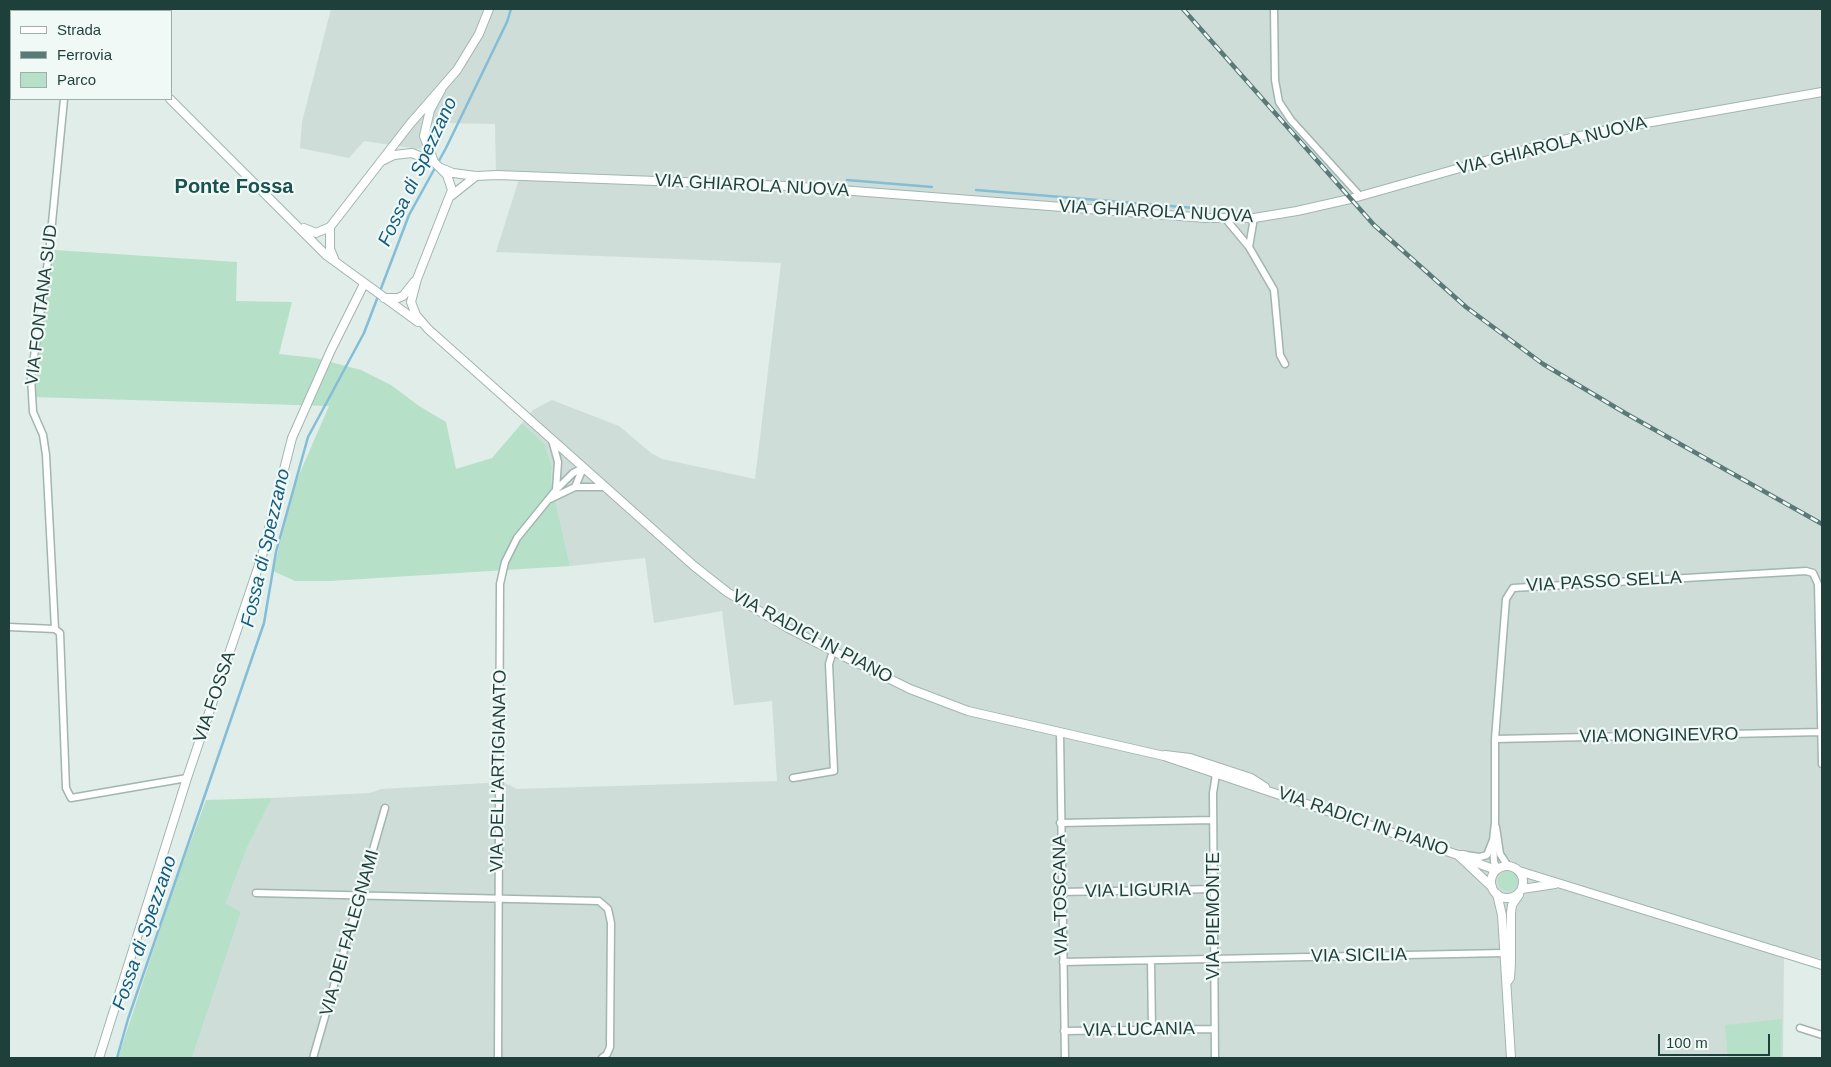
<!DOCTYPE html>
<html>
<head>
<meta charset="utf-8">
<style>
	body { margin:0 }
	#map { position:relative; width:1831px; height:1067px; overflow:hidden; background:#e0ede9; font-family:Helvetica,sans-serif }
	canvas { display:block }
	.frame { position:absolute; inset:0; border:10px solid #1f3f3b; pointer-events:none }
	.legend { position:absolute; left:10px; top:10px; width:162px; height:90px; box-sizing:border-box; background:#f1f9f6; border:1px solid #9dafab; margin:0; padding:6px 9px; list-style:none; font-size:15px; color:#1f3f3b }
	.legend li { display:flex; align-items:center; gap:10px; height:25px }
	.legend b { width:25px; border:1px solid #9dafab }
	.scale { position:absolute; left:1658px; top:1034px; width:112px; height:22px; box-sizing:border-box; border:2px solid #1f3f3b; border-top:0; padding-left:6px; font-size:15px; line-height:18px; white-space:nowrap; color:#1f3f3b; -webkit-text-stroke:4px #f1f9f6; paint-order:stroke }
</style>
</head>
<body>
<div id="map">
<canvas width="1831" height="1067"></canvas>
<div class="frame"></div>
<ul class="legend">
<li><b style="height:6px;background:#fff"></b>Strada</li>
<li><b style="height:6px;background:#5a7a77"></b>Ferrovia</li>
<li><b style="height:14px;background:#b7e0c8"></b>Parco</li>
</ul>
<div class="scale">100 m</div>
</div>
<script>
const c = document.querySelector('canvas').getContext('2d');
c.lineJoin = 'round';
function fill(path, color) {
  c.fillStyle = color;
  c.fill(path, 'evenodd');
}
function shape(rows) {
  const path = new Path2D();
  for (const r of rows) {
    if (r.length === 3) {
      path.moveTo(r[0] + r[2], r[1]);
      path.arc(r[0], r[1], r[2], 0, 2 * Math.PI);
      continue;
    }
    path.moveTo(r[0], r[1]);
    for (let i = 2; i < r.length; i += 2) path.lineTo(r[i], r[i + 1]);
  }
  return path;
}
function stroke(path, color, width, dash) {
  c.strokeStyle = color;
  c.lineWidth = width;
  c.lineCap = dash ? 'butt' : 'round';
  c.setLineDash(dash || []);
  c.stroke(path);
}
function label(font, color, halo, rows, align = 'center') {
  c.font = font + ' Helvetica,sans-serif';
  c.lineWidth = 4.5;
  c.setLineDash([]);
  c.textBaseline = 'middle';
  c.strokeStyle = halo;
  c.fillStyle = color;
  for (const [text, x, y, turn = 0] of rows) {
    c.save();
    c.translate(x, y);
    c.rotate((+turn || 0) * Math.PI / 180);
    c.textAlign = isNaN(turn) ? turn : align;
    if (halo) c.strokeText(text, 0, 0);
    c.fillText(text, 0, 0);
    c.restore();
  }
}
fill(shape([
	[331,9,1822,9,1822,959,1784,950,1783,1058,192,1058,241,912,226,903,247,848,272,798,370,793,382,789,503,782,517,789,777,781,772,701,734,705,722,611,654,623,645,558,570,566,551,481,552,467,545,444,522,423,533,410,552,400,619,426,651,453,662,459,755,479,781,263,496,252,520,176,496,175,495,124,449,123,433,151,364,141,349,158,300,148,302,122]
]), '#ceddd8');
fill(shape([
	[55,250,237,262,236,301,292,302,279,354,315,358,361,370,391,385,419,406,446,422,456,469,492,458,522,423,545,444,552,467,551,481,570,566,330,581,295,581,273,571,295,484,329,406,33,397,32,376],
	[272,798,247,848,226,903,241,912,192,1058,118,1058,174,887,206,800],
	[1508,881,10],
	[1782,1019,1781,1058,1728,1058,1725,1025]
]), '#b7e0c8');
stroke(shape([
	[847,180,932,187],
	[976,190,1207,209],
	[117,1058,128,1019,264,623,276,552,308,437,364,333,409,215,446,148,507,22,511,9]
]), '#83bdd7', 2.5);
const minor = shape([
	[1274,9,1275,80,1279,102,1291,120,1360,196],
	[91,11,92,9],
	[1225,218,1249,247,1274,290,1280,355,1285,364],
	[1249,247,1254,218],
	[552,440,558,462,556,490],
	[575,487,583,468],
	[550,499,575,487,605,487],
	[9,627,55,629,60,633,66,788,71,798,187,778],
	[55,629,46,455,43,435,33,412,31,377,49,254,64,99],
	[1060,733,1065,1058],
	[1495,739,1822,732],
	[793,778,834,771,829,664,833,651],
	[1060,823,1213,820],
	[1496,827,1500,854,1508,866],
	[1493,841,1494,862,1498,869],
	[1465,855,1480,857,1487,855,1493,840,1495,823,1495,739,1506,599,1513,588,1806,571,1813,573,1818,584,1822,764],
	[1062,892,1214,889],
	[256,893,599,901,608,909,611,923,610,1047,607,1054,602,1058],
	[1151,961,1152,1030],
	[1063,962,1504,953],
	[1800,1028,1822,1035],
	[1064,1031,1214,1029],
	[313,1058,385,808],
	[498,1058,500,584,505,562,517,538,556,490,573,473,583,468],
	[1215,1058,1213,793,1216,774]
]);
const tertiary = shape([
	[16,9,24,11],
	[441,90,430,110,424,136,434,162,447,175,452,190,417,279,411,302,416,315,428,329,694,566,727,592,788,628,833,651,910,689,968,711,1164,756,1458,855,1464,855,1477,863,1496,870],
	[170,99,326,255,418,322],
	[384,160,394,155,412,153,434,162],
	[441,168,453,173,476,176,497,175,788,186,1206,218,1254,218,1297,211,1350,199,1545,144,1612,129,1822,92],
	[451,196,476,176],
	[330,227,330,249,335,261],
	[304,228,316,233,330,227,410,124,457,70,479,34,489,9],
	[384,298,398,298,403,296,414,282],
	[1165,755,1190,758,1251,778,1265,787],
	[1458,855,1492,887],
	[1507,882,16],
	[1519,871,1822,965],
	[1522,889,1555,884],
	[1497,894,1502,915,1511,1058],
	[1507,982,1510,978,1511,963,1511,913,1512,905,1519,895],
	[99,1058,187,778,262,556,292,438,331,350,364,284]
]);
stroke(minor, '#a2b5b1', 9);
stroke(tertiary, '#a2b5b1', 10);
stroke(minor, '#fff', 6);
stroke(tertiary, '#fff', 8);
const rail = shape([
	[1183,9,1374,225,1466,307,1543,364,1625,413,1822,524]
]);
stroke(rail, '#5a7a77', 4.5);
stroke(rail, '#f1f9f6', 2.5, [8]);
label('18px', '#1f3f3b', '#f1f9f6', [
	["VIA GHIAROLA NUOVA",1552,146,-14],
	["VIA GHIAROLA NUOVA",752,186,3],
	["VIA GHIAROLA NUOVA",1156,212,3],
	["VIA FONTANA SUD",42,305,-83],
	["VIA PASSO SELLA",1604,582,-3],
	["VIA RADICI IN PIANO",812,637,28],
	["VIA FOSSA",215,697,-71],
	["VIA MONGINEVRO",1659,736,-1],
	["VIA DELL'ARTIGIANATO",499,771,-89],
	["VIA RADICI IN PIANO",1363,822,19],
	["VIA LIGURIA",1138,891,-1],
	["VIA TOSCANA",1061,895,-91],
	["VIA PIEMONTE",1214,916,-90],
	["VIA DEI FALEGNAMI",350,933,-74],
	["VIA SICILIA",1359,956,-1],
	["VIA LUCANIA",1139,1030,-1]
]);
label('italic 19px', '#145d80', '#f1f9f6', [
	["Fossa di Spezzano",418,172,-65],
	["Fossa di Spezzano",266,548,-77],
	["Fossa di Spezzano",145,933,-71]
]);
label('bold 20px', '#19524e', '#f1f9f6', [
	["Ponte Fossa",234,187]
]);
</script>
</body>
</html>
